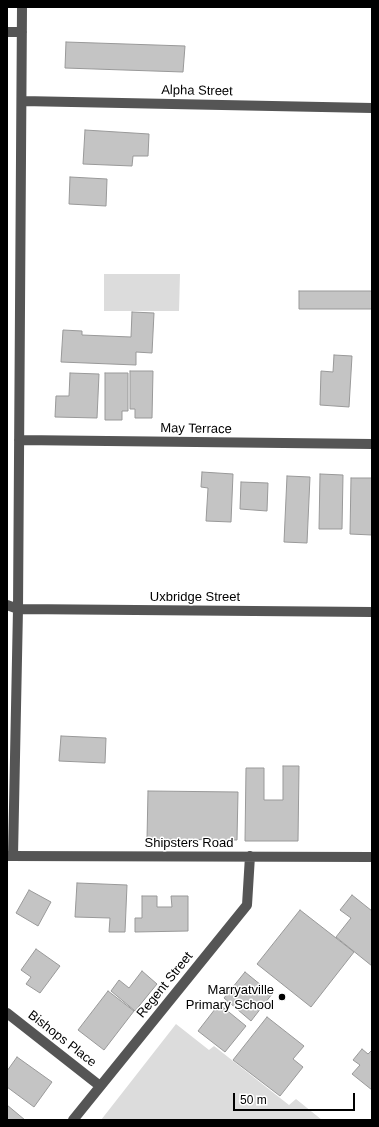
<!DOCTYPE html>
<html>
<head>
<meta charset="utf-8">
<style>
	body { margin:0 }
	#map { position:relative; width:379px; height:1127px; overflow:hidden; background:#fff; font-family:Arial,sans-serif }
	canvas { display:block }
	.frame { position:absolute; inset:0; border:8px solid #000; pointer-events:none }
	.scale { position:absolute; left:233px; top:1093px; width:122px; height:18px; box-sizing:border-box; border:2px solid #000; border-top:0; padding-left:5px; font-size:12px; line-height:14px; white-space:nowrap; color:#000; -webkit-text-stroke:3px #fff; paint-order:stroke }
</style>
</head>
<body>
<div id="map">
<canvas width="379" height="1127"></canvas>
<div class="frame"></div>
<div class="scale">50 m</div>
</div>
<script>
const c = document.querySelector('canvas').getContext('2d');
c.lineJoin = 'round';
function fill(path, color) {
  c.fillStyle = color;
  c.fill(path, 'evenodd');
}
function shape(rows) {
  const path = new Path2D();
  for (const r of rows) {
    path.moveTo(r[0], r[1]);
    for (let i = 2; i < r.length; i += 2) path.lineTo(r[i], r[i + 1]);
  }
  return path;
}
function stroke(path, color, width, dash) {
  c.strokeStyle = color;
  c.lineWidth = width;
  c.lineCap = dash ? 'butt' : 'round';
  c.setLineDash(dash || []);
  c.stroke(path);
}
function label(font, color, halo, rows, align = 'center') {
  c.font = font + ' Arial,sans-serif';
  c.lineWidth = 3;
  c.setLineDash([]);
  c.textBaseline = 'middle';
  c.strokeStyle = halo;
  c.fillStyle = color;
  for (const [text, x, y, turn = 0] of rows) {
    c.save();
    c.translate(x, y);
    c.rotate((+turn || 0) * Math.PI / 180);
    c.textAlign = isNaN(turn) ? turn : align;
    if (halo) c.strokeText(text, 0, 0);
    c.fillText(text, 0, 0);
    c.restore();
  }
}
fill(shape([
	[104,274,180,274,179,311,104,311],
	[176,1024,209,1050,214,1046,289,1105,296,1099,322,1120,101,1120]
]), '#dcdcdc');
const building = shape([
	[66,42,185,46,183,72,65,68,66,42],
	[85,130,149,134,148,156,133,156,132,166,83,164,85,130],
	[70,177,107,179,106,206,69,204,70,177],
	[299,291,372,291,372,309,299,309,299,291],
	[132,312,154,313,152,353,136,352,136,365,61,362,63,330,82,331,82,335,131,337,132,312],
	[334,355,352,356,349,407,320,405,321,371,333,372,334,355],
	[130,371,153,371,152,418,135,418,135,409,130,409,130,371],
	[70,373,99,374,97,418,55,417,56,396,69,396,70,373],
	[105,373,128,373,128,411,122,411,122,420,105,420,105,373],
	[202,472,233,474,231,522,206,521,208,488,201,487,202,472],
	[320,474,343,475,342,529,319,529,320,474],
	[287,476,310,477,307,543,284,542,287,476],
	[351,478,372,478,372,535,350,534,351,478],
	[241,482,268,483,267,511,240,509,241,482],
	[61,736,106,738,105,763,59,761,61,736],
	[283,766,299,766,298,841,245,841,246,768,264,768,264,800,283,800,283,766],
	[148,791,238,792,237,840,147,839,148,791],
	[77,883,127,885,125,932,109,932,110,918,75,917,77,883],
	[29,890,51,902,38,926,16,913,29,890],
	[352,895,372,911,372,966,336,937,351,918,340,910,352,895],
	[142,896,157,896,157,907,172,907,171,896,188,896,188,931,135,932,135,918,142,918,142,896],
	[300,910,354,952,311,1007,257,964,300,910],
	[36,949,60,966,40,993,26,984,31,977,21,970,36,949],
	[142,971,157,984,135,1011,111,991,119,980,129,988,142,971],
	[245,972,272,994,251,1021,224,998,245,972],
	[108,991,134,1011,104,1050,78,1030,108,991],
	[219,1004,246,1026,225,1052,198,1031,219,1004],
	[267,1017,304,1046,293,1059,303,1067,280,1096,233,1060,267,1017],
	[362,1049,368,1054,372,1050,372,1090,352,1074,360,1065,353,1060,362,1049],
	[17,1057,52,1082,34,1107,7,1087,7,1071,17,1057],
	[7,1105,25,1120,7,1120,7,1105]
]);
fill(building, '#c4c4c4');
stroke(building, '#999', 1);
stroke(shape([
	[7,32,22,32],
	[22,101,372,108],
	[19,440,372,444],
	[7,605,18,609,372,612],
	[8,856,372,857],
	[13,856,18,609,22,7],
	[7,1013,100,1086],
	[73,1120,247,905,250,856]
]), '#555', 10);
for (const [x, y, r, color] of [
	[282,997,4,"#000"]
]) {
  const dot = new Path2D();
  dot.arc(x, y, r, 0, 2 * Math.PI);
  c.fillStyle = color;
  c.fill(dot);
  stroke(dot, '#fff', 1.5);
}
label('13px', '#000', '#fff', [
	["Alpha Street",197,91,1],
	["May Terrace",196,429,1],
	["Uxbridge Street",195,597],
	["Shipsters Road",189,843],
	["Regent Street",165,985,-51],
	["Bishops Place",62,1039,38]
]);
label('13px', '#000', '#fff', [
	["Marryatville",274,990],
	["Primary School",274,1005]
], 'right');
</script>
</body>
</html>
